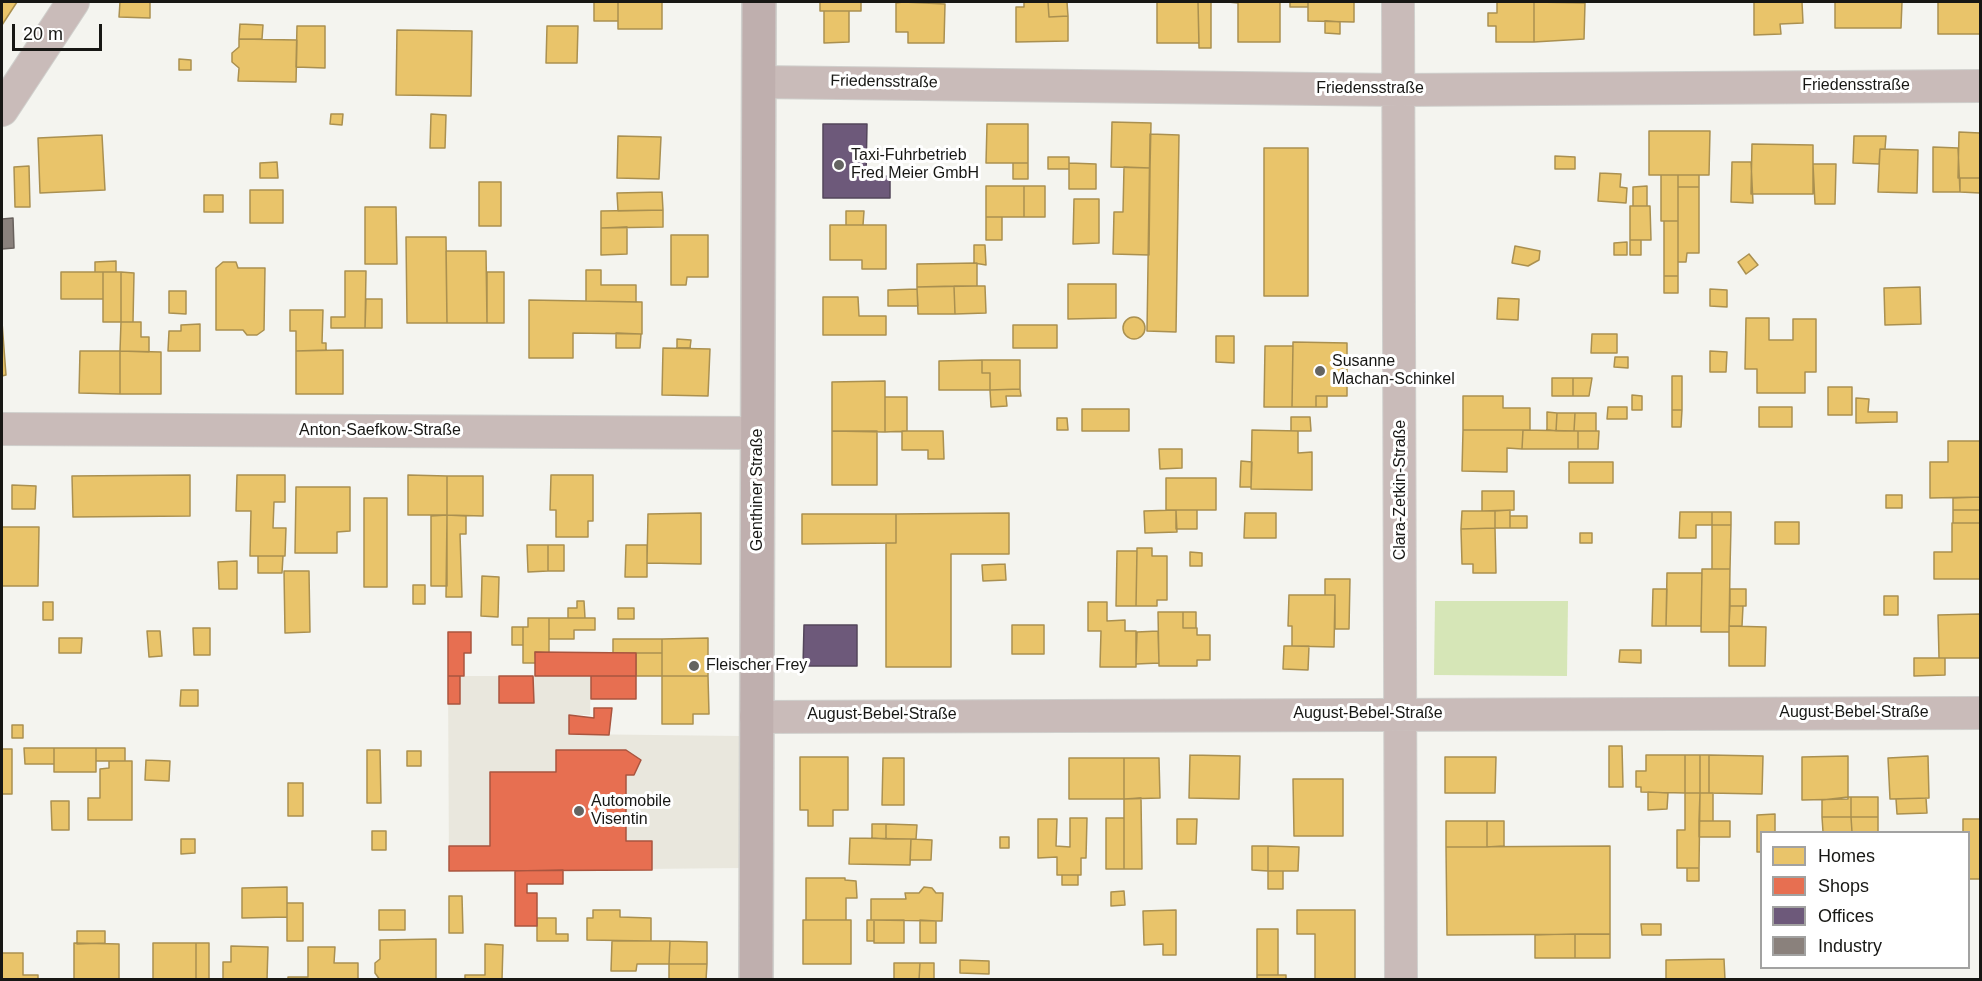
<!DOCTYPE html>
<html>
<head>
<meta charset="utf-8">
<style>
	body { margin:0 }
	#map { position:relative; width:1982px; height:981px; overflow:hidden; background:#f4f4ef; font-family:Arial,sans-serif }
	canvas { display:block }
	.frame { position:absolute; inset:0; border:3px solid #171714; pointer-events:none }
	.legend { position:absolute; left:1760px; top:831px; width:210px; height:138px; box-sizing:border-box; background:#fff; border:2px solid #a2a2a1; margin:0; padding:8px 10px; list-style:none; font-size:18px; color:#171714 }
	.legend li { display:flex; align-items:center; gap:12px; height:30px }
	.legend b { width:30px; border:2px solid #a2a2a1 }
	.scale { position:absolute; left:12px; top:24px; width:90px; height:27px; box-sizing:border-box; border:3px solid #171714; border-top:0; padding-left:8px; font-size:18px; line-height:21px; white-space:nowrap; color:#171714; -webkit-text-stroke:4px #fff; paint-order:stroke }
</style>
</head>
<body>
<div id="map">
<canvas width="1982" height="981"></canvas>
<div class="frame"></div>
<ul class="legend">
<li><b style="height:16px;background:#e9c46a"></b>Homes</li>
<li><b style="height:16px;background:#e76f51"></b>Shops</li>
<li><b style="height:16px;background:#6d597a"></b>Offices</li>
<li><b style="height:16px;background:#8a817c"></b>Industry</li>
</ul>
<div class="scale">20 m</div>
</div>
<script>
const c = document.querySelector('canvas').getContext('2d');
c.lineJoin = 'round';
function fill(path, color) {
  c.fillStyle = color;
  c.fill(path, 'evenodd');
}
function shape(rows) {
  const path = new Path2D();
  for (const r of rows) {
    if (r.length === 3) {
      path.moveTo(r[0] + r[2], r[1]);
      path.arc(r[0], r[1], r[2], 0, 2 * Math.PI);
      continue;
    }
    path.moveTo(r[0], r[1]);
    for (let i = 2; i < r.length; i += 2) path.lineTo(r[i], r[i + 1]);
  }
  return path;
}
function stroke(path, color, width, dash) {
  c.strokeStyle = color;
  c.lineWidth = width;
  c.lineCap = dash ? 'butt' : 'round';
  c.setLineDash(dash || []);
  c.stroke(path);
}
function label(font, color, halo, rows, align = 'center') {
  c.font = font + ' Arial,sans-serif';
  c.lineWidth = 6;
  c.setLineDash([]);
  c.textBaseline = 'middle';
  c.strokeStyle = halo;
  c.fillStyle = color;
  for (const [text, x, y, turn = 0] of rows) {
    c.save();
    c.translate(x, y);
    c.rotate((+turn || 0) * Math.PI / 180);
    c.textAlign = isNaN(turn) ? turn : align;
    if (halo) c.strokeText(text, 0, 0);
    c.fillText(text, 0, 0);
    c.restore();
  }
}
fill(shape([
	[448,676,591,676,590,715,570,715,570,734,741,736,741,868,449,871]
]), '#e9e7dd');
fill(shape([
	[1435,601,1568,601,1567,676,1434,675]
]), '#d6e6b7');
const homes = shape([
	[2,2,17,2,2,25,2,2],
	[120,2,150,2,150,18,119,17,120,2],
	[594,2,618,2,618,21,594,21,594,2],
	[618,2,662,2,662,29,618,29,618,2],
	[820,2,861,2,861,11,820,11,820,2],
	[903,2,945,4,944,43,908,43,908,32,896,32,896,3,903,2],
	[1024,2,1048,2,1049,17,1068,16,1068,41,1016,42,1016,7,1024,7,1024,2],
	[1048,2,1067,2,1068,16,1049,17,1048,2],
	[1157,2,1198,2,1199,43,1157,43,1157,2],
	[1198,2,1211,2,1211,48,1199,48,1198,2],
	[1228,2,1280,2,1280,42,1238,42,1238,3,1228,2],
	[1290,2,1308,2,1308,7,1290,7,1290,2],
	[1308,2,1354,2,1354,22,1308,21,1308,2],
	[1497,2,1534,2,1534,42,1496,42,1496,26,1488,26,1488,13,1497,13,1497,2],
	[1534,2,1585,3,1584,39,1534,42,1534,2],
	[1754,2,1802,2,1803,23,1780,24,1781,34,1754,35,1754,2],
	[1835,2,1902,2,1901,28,1835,28,1835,2],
	[1938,2,1980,2,1980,34,1938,34,1938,2],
	[824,11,849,11,849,42,824,43,824,11],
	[1325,21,1340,22,1340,34,1325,33,1325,21],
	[240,24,263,25,262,39,239,39,240,24],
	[297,26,325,26,325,68,296,67,297,26],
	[547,26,578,26,577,63,546,63,547,26],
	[397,30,472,31,471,96,396,95,397,30],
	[239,39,297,40,296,82,238,81,239,68,232,62,232,53,239,47,239,39],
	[179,59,191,60,191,70,179,70,179,59],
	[331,114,343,114,342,125,330,124,331,114],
	[431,114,446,115,445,148,430,148,431,114],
	[1112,122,1151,123,1150,168,1111,167,1112,122],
	[987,124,1028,124,1028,163,986,163,987,124],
	[1649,131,1710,131,1709,175,1649,175,1649,131],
	[1959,132,1980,133,1980,178,1958,178,1959,132],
	[1150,134,1179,135,1176,332,1147,331,1150,134],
	[102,135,105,190,40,193,38,138,102,135],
	[618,136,661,137,659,179,617,178,618,136],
	[1854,136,1886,136,1885,149,1880,149,1879,164,1853,163,1854,136],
	[1752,144,1813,145,1813,194,1751,194,1752,144],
	[1933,147,1958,148,1960,192,1933,192,1933,147],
	[1264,148,1308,148,1308,296,1264,296,1264,148],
	[1880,149,1918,150,1917,193,1878,192,1880,149],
	[1555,156,1575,157,1575,169,1555,169,1555,156],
	[1048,157,1069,157,1069,169,1048,169,1048,157],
	[277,162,278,178,260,178,260,163,277,162],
	[1732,162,1751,162,1753,203,1731,202,1732,162],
	[1013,163,1028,163,1028,179,1013,179,1013,163],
	[1069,163,1096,164,1096,189,1069,189,1069,163],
	[1813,164,1836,164,1835,204,1815,204,1813,164],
	[29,166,30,207,15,207,14,167,29,166],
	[1124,167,1150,168,1149,255,1113,254,1114,212,1123,212,1124,167],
	[1600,173,1621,174,1620,187,1627,188,1626,203,1598,201,1600,173],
	[1661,175,1678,175,1678,221,1661,221,1661,175],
	[1678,175,1699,175,1699,187,1678,187,1678,175],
	[1960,178,1980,178,1980,193,1960,192,1960,178],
	[479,182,501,182,501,226,479,226,479,182],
	[986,186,1024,186,1024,217,986,217,986,186],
	[1024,186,1045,186,1045,217,1024,217,1024,186],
	[1647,186,1647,206,1633,206,1633,187,1647,186],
	[1678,187,1699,187,1699,253,1687,253,1686,262,1678,262,1678,187],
	[250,190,283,190,283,223,250,223,250,190],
	[662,192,663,210,618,211,617,193,662,192],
	[204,195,223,195,223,212,204,212,204,195],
	[1074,199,1099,199,1099,243,1073,244,1074,199],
	[1630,206,1650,206,1651,240,1630,240,1630,206],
	[365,207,396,207,397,264,365,264,365,207],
	[663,210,663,227,601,228,601,211,663,210],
	[846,211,864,211,863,225,846,225,846,211],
	[986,217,1002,217,1002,240,986,240,986,217],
	[1664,221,1678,221,1678,276,1664,276,1664,221],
	[830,225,886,225,886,269,862,269,862,260,830,260,830,225],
	[627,227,627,254,601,255,601,228,627,227],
	[671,235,708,235,708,277,687,277,686,285,671,285,671,235],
	[406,237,446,237,447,323,407,323,406,237],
	[1630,240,1641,240,1641,255,1630,255,1630,240],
	[1627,242,1627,255,1614,255,1614,243,1627,242],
	[974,245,985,245,986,265,974,263,974,245],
	[1515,246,1540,251,1539,260,1528,266,1512,263,1515,246],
	[446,251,486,251,487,323,447,323,446,251],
	[1749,254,1758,265,1746,274,1738,262,1749,254],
	[116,261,116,272,95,272,95,262,116,261],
	[223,262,236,262,238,268,265,268,264,330,257,335,247,335,243,330,216,330,216,268,223,262],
	[977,263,977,286,917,287,917,264,977,263],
	[586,270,601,270,601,285,636,285,636,302,586,301,586,270],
	[345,271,366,271,365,328,331,328,331,317,345,317,345,271],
	[61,272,103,272,103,299,61,299,61,272],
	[103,272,121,272,121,322,103,322,103,272],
	[121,272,134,273,133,322,121,322,121,272],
	[487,272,504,272,504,323,487,323,487,272],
	[1664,276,1678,276,1678,293,1664,293,1664,276],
	[1068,284,1116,284,1116,318,1068,319,1068,284],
	[954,286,955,314,918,314,917,287,954,286],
	[954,286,985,286,986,313,955,314,954,286],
	[1920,287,1921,324,1885,325,1884,288,1920,287],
	[917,289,918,306,888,306,888,290,917,289],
	[1710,289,1727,290,1727,307,1710,306,1710,289],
	[169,291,186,291,186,314,169,313,169,291],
	[823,297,858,297,859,316,886,316,886,335,823,335,823,297],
	[1498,298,1519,299,1518,320,1497,319,1498,298],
	[366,299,382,299,382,328,365,328,366,299],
	[529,300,642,302,642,334,573,333,573,358,529,358,529,300],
	[290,310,323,310,322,343,326,343,326,350,296,351,296,331,290,331,290,310],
	[1134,328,11],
	[1746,318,1769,318,1769,340,1793,340,1793,319,1816,319,1816,372,1805,372,1805,393,1757,393,1757,369,1745,369,1746,318],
	[2,322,6,375,2,376,2,322],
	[121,322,141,322,141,337,149,337,149,352,120,351,121,322],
	[200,324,200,351,168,351,169,331,181,331,181,325,200,324],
	[1013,325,1057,325,1057,348,1013,348,1013,325],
	[616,333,641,334,640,348,616,348,616,333],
	[1592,334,1617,334,1617,353,1591,353,1592,334],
	[1216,336,1234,336,1234,363,1216,362,1216,336],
	[677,339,691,340,690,348,677,348,677,339],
	[1293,342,1347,343,1347,396,1316,396,1316,407,1292,407,1293,342],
	[1265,346,1293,346,1292,407,1264,407,1265,346],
	[663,348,710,349,708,396,662,395,663,348],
	[343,350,343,394,296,394,296,351,343,350],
	[80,351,120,351,120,394,79,393,80,351],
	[120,351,161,352,161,394,120,394,120,351],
	[1710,351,1727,352,1726,372,1710,372,1710,351],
	[1615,357,1628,357,1628,368,1614,367,1615,357],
	[982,360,1020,360,1020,389,990,390,990,373,982,373,982,360],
	[982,360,982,373,990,373,990,390,939,390,939,361,982,360],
	[1672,376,1682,376,1682,410,1672,410,1672,376],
	[1552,378,1573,378,1573,396,1552,396,1552,378],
	[1573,378,1592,378,1589,396,1573,396,1573,378],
	[885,381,885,432,832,431,832,382,885,381],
	[1828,387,1852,387,1852,415,1828,415,1828,387],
	[1020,389,1021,396,1006,396,1007,406,991,407,990,390,1020,389],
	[1632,395,1642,396,1642,410,1632,410,1632,395],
	[1316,396,1327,396,1327,407,1316,407,1316,396],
	[1463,396,1503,396,1503,408,1530,408,1530,430,1463,430,1463,396],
	[885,397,907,397,907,431,885,432,885,397],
	[1856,398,1869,399,1868,412,1897,412,1897,422,1856,423,1856,398],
	[1608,407,1627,407,1627,419,1607,419,1608,407],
	[1759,407,1792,407,1792,427,1759,427,1759,407],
	[1082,409,1129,409,1129,431,1082,431,1082,409],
	[1672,410,1682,410,1681,427,1672,427,1672,410],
	[1547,412,1557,413,1556,431,1547,430,1547,412],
	[1557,413,1575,413,1574,431,1556,431,1557,413],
	[1575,413,1596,413,1596,431,1574,431,1575,413],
	[1291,417,1310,417,1311,431,1291,431,1291,417],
	[1057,418,1067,418,1068,430,1057,430,1057,418],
	[1252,430,1298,431,1298,453,1312,452,1312,490,1251,489,1252,430],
	[1463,430,1523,430,1522,449,1507,448,1507,472,1462,471,1463,430],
	[1523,430,1578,431,1578,449,1522,449,1523,430],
	[832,431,877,431,877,485,832,485,832,431],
	[902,431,943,431,944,459,928,459,928,450,902,450,902,431],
	[1578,431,1599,431,1598,449,1578,449,1578,431],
	[1948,441,1980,441,1980,497,1930,498,1930,462,1948,462,1948,441],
	[1159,449,1182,449,1182,468,1160,469,1159,449],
	[1241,461,1252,462,1251,487,1240,487,1241,461],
	[1569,462,1613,462,1613,483,1569,483,1569,462],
	[190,475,190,516,73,517,72,476,190,475],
	[237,475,285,475,285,502,274,502,273,528,286,528,285,556,250,556,251,511,236,511,237,475],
	[408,475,447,476,447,515,408,515,408,475],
	[551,475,593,475,593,521,588,521,588,537,556,537,556,510,550,510,551,475],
	[447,476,483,476,483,516,447,515,447,476],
	[1166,478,1216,478,1216,510,1166,510,1166,478],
	[12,485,36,486,35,509,12,509,12,485],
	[296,487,350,487,350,531,337,532,337,553,295,553,296,487],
	[1482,491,1514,491,1514,510,1482,511,1482,491],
	[1886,495,1902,495,1902,508,1886,508,1886,495],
	[1980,497,1980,510,1953,510,1953,498,1980,497],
	[364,498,387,498,387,587,364,587,364,498],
	[1176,510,1197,510,1197,529,1176,529,1176,510],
	[1176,510,1177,532,1145,533,1144,511,1176,510],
	[1510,510,1510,528,1495,528,1495,511,1510,510],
	[1953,510,1980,510,1980,523,1953,523,1953,510],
	[1462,511,1495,511,1495,528,1461,529,1462,511],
	[1680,512,1712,512,1712,525,1696,525,1696,538,1679,538,1680,512],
	[1712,512,1731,512,1731,525,1712,525,1712,512],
	[701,513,701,564,647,563,648,514,701,513],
	[1009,513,1009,554,951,554,951,667,886,667,886,543,896,543,896,514,1009,513],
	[1245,513,1276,513,1276,538,1244,538,1245,513],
	[802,514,896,514,896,543,802,544,802,514],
	[447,515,466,516,466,534,460,534,462,597,446,597,447,515],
	[447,515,447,586,431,586,431,516,447,515],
	[1510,516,1527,516,1527,528,1510,528,1510,516],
	[1775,522,1799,522,1799,544,1775,544,1775,522],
	[1952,523,1980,523,1980,579,1934,579,1934,552,1952,552,1952,523],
	[1712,525,1731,525,1730,569,1712,569,1712,525],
	[2,527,39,527,38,586,2,586,2,527],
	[1495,528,1496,573,1473,573,1473,564,1462,564,1461,529,1495,528],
	[1580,533,1592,533,1592,543,1580,543,1580,533],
	[527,545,548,545,548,571,528,572,527,545],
	[548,545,564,545,564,571,548,571,548,545],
	[626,545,647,545,647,577,625,577,626,545],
	[1137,548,1152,548,1152,556,1167,556,1167,600,1157,600,1157,606,1136,606,1137,548],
	[1117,551,1137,551,1136,606,1116,606,1117,551],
	[1190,552,1202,553,1202,566,1190,566,1190,552],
	[258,556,283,556,282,573,258,573,258,556],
	[237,561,237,589,219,589,218,562,237,561],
	[1005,564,1006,580,983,581,982,565,1005,564],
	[1702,569,1730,569,1729,632,1701,632,1702,569],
	[284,571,309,571,310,632,285,633,284,571],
	[1667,573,1702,573,1701,626,1666,626,1667,573],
	[482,576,499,577,498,617,481,616,482,576],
	[1325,579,1350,579,1349,629,1335,629,1335,595,1325,595,1325,579],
	[413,585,425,585,425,604,413,604,413,585],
	[1653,589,1667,589,1666,626,1652,626,1653,589],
	[1730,589,1746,589,1746,606,1730,606,1730,589],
	[1289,595,1335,595,1334,647,1292,646,1292,626,1288,626,1289,595],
	[1884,596,1898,596,1898,615,1884,615,1884,596],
	[577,601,584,601,585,618,568,618,568,608,577,608,577,601],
	[43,602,53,602,53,620,43,620,43,602],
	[1088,602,1107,602,1107,621,1125,620,1125,631,1136,631,1136,667,1100,667,1101,631,1088,631,1088,602],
	[1730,606,1743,606,1742,626,1729,626,1730,606],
	[618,608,634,608,634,619,618,619,618,608],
	[1158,612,1183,612,1183,628,1197,628,1197,635,1210,635,1210,660,1197,660,1197,666,1159,666,1158,612],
	[1183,612,1196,612,1196,628,1183,628,1183,612],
	[1980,614,1980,658,1939,658,1938,615,1980,614],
	[528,618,549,618,549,653,535,652,536,663,523,663,523,627,528,627,528,618],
	[549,618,595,618,595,630,574,630,574,639,549,639,549,618],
	[1012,625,1044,625,1044,654,1012,654,1012,625],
	[1729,626,1766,627,1765,666,1729,666,1729,626],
	[512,627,523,627,523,645,512,645,512,627],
	[193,628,210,628,210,655,194,655,193,628],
	[147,631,160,631,162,656,149,657,147,631],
	[1158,631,1159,663,1136,664,1137,632,1158,631],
	[59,638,82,638,81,653,59,653,59,638],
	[708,638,708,676,662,676,662,639,708,638],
	[613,639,662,639,662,653,613,653,613,639],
	[1284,646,1309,646,1308,670,1283,669,1284,646],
	[1620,650,1641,650,1641,663,1619,662,1620,650],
	[636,653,662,653,662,676,636,676,636,653],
	[1914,658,1945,658,1945,675,1914,676,1914,658],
	[662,676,708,676,709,714,693,714,693,724,662,724,662,676],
	[181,690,198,690,198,706,180,706,181,690],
	[12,725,23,725,23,738,12,738,12,725],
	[1609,746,1622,746,1623,787,1609,787,1609,746],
	[24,748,54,748,54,764,25,764,24,748],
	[54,748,96,748,96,772,54,772,54,748],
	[96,748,125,748,125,761,96,761,96,748],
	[2,749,12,749,12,794,2,794,2,749],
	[367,750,380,750,381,803,367,803,367,750],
	[407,751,421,751,421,766,407,766,407,751],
	[1190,755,1240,756,1239,799,1189,798,1190,755],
	[1646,755,1685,755,1685,793,1641,792,1641,787,1636,787,1636,771,1646,771,1646,755],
	[1685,755,1700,755,1700,793,1685,793,1685,755],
	[1700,755,1709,755,1709,793,1700,793,1700,755],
	[1709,755,1763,756,1762,794,1709,793,1709,755],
	[1848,756,1848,799,1802,800,1802,757,1848,756],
	[1928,756,1929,798,1890,799,1888,758,1928,756],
	[800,757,848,757,848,810,833,810,833,826,808,826,808,810,800,810,800,757],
	[1445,757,1496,757,1495,793,1445,793,1445,757],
	[883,758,904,758,904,805,882,805,883,758],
	[1069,758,1124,758,1124,799,1069,799,1069,758],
	[1124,758,1159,758,1160,798,1124,799,1124,758],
	[146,760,170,761,169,781,145,780,146,760],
	[109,761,132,761,132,820,88,820,88,798,100,798,100,769,109,768,109,761],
	[1293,779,1343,779,1343,836,1294,836,1293,779],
	[288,783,303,783,303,816,288,816,288,783],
	[1648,792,1668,793,1667,809,1648,810,1648,792],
	[1685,793,1700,793,1699,868,1677,868,1677,830,1685,830,1685,793],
	[1700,793,1713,793,1713,821,1699,821,1700,793],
	[1848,797,1851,797,1851,817,1822,817,1822,800,1848,797],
	[1851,797,1878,797,1878,817,1851,817,1851,797],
	[1141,798,1142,869,1124,869,1124,799,1141,798],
	[1926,798,1927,813,1897,814,1896,799,1926,798],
	[51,801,69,801,69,830,52,830,51,801],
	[1775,814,1775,832,1762,832,1762,852,1757,852,1757,815,1775,814],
	[1822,817,1851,817,1852,832,1823,832,1822,817],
	[1851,817,1878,817,1878,832,1852,832,1851,817],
	[1070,818,1087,818,1086,858,1081,858,1081,875,1057,875,1057,857,1038,858,1038,819,1057,819,1056,846,1070,847,1070,818],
	[1106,818,1124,818,1124,869,1106,869,1106,818],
	[1177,819,1197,819,1196,844,1177,844,1177,819],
	[1963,819,1980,819,1980,879,1968,879,1968,832,1963,832,1963,819],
	[1446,821,1487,821,1487,847,1446,847,1446,821],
	[1487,821,1504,821,1504,846,1487,847,1487,821],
	[1699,821,1730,821,1730,837,1699,837,1699,821],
	[872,824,886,824,886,839,872,838,872,824],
	[886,824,917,825,916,839,886,839,886,824],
	[372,831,386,831,386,850,372,850,372,831],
	[1000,837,1009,837,1009,848,1000,848,1000,837],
	[850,838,911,839,910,865,849,864,850,838],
	[181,839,195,839,195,853,181,854,181,839],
	[911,839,932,840,931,860,910,860,911,839],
	[1252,846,1268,846,1268,871,1252,870,1252,846],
	[1268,846,1299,847,1298,871,1268,871,1268,846],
	[1610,846,1610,934,1447,935,1446,847,1610,846],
	[1687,868,1699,868,1699,881,1687,881,1687,868],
	[1268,871,1283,871,1283,889,1268,889,1268,871],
	[1062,875,1078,875,1078,885,1062,885,1062,875],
	[806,878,845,878,845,880,856,881,857,898,846,898,846,920,806,920,806,878],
	[287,887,287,917,242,918,242,888,287,887],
	[924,887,932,888,936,893,943,893,942,921,871,920,871,899,906,899,905,893,919,893,924,887],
	[1124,891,1125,905,1111,906,1111,892,1124,891],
	[449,896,462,896,463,933,449,933,449,896],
	[287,903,303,903,303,941,287,941,287,903],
	[379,910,405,910,405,930,379,930,379,910],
	[593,910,620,910,620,917,651,918,651,941,587,940,587,918,593,918,593,910],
	[1176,910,1176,955,1163,955,1163,944,1144,945,1143,911,1176,910],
	[1297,910,1355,910,1355,980,1315,980,1315,934,1297,934,1297,910],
	[537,918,556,918,556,934,568,934,568,941,537,941,537,918],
	[803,920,851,920,851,964,803,964,803,920],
	[867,920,874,920,874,941,867,941,867,920],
	[874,920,904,920,904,943,874,943,874,920],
	[920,920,936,921,936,943,920,943,920,920],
	[1641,924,1661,924,1661,935,1642,935,1641,924],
	[1257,929,1278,929,1278,975,1257,975,1257,929],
	[77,931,105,931,105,943,77,944,77,931],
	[1575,934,1575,958,1535,958,1535,935,1575,934],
	[1575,934,1610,934,1610,958,1575,958,1575,934],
	[436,939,436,980,380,980,375,973,375,963,380,959,380,940,436,939],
	[612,941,670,941,669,964,637,964,636,971,611,971,612,941],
	[670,941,707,942,707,964,669,964,670,941],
	[74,943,119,944,119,980,74,980,74,943],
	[153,943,196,943,196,980,153,980,153,943],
	[196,943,209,943,209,980,196,980,196,943],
	[485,944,503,945,502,980,465,980,465,975,485,975,485,944],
	[231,946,268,947,267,980,223,980,223,962,231,962,231,946],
	[308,947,335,947,334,963,358,963,358,980,288,980,288,977,308,977,308,947],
	[2,953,23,953,23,975,38,975,38,980,2,980,2,953],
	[1724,959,1725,980,1666,980,1666,960,1724,959],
	[960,960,989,961,989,974,960,973,960,960],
	[894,963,920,963,919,980,894,980,894,963],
	[920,963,934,963,934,980,919,980,920,963],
	[669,964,707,964,706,980,669,980,669,964],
	[1257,975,1286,975,1286,980,1257,980,1257,975]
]);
fill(homes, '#e9c46a');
stroke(homes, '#aa9050', 1.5);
const shops = shape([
	[448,632,471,632,471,653,464,653,464,676,448,676,448,632],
	[535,652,636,653,636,676,535,676,535,652],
	[448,676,460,676,460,704,448,704,448,676],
	[499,676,533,676,534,703,499,703,499,676],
	[591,676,636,676,636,699,591,699,591,676],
	[594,708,612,708,609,735,569,734,569,715,594,718,594,708],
	[556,750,626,750,641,760,634,775,626,775,626,841,652,841,652,870,449,871,449,846,490,846,490,772,556,772,556,750],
	[563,870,563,884,527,884,527,893,537,893,537,926,515,926,515,871,563,870]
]);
fill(shops, '#e76f51');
stroke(shops, '#a9553f', 1.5);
const offices = shape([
	[823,124,867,124,866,177,890,176,890,198,823,198,823,124],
	[804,625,857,625,857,666,803,666,804,625]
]);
fill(offices, '#6d597a');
stroke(offices, '#53455b', 1.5);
const industry = shape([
	[13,218,14,248,2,249,2,219,13,218]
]);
fill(industry, '#8a817c');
stroke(industry, '#68615d', 1.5);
const street = shape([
	[1398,2,1401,980],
	[759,82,1399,90,1980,86],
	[2,110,73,2],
	[2,429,758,433],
	[756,717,1980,713]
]);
const secondary = shape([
	[756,980,759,2]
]);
stroke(street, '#d0d0cd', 34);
stroke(secondary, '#d0d0cd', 36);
stroke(street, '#c9bbb9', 32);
stroke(secondary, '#bfafae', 33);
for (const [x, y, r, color] of [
	[839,165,6,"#646461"],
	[1320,371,6,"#646461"],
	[694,666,6,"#646461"],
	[579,811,6,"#646461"]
]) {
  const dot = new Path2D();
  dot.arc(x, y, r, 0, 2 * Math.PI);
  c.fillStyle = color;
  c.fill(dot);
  stroke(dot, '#fff', 2);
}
label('16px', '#171714', '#fff', [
	["Friedensstraße",884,82,1],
	["Friedensstraße",1856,86],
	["Friedensstraße",1370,89],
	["Anton-Saefkow-Straße",380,431],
	["Genthiner Straße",758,490,-90],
	["Clara-Zetkin-Straße",1401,490,-90],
	["August-Bebel-Straße",1854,713],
	["August-Bebel-Straße",1368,714],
	["August-Bebel-Straße",882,715]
]);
label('16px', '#171714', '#fff', [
	["Taxi-Fuhrbetrieb",851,156],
	["Fred Meier GmbH",851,174],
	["Susanne",1332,362],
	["Machan-Schinkel",1332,380],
	["Fleischer Frey",706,666],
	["Automobile",591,802],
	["Visentin",591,820]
], 'left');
</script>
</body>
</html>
